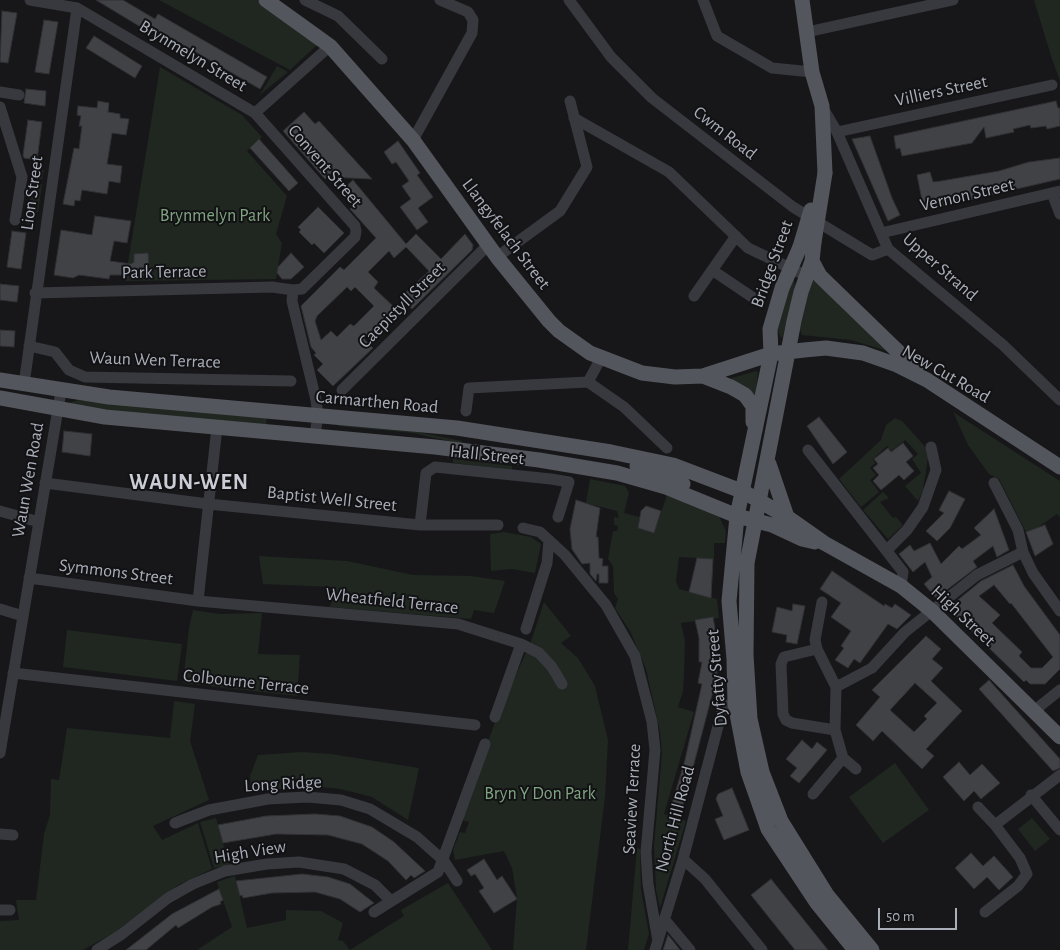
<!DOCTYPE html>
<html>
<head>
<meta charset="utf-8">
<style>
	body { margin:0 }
	#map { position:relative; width:1060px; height:950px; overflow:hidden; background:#171719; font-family:"Alegreya Sans",sans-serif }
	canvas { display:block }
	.scale { position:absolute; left:878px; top:908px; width:79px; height:22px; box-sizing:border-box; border:2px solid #a9aeb9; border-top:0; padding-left:6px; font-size:15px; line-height:18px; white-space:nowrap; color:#a9aeb9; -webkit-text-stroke:4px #121214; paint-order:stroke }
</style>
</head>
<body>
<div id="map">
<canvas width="1060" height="950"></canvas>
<div class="scale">50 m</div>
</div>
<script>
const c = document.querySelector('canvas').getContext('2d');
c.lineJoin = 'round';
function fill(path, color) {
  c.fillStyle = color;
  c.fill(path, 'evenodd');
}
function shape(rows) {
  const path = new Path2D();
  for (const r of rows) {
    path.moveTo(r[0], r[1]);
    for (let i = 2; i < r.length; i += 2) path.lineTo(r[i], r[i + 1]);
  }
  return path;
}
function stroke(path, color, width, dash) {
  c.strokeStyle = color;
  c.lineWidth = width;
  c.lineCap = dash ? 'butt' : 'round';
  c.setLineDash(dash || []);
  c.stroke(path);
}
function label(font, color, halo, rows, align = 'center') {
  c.font = font + ' "Alegreya Sans",sans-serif';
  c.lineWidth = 4;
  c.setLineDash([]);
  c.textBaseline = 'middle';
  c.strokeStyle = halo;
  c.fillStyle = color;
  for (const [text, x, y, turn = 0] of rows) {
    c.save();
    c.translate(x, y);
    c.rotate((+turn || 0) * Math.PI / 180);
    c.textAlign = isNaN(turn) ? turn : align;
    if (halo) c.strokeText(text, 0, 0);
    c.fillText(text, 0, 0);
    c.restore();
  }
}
fill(shape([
	[159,0,257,0,270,7,317,45,290,70],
	[1034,0,1060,0,1060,81,1052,59],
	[277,66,288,72,256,98,261,93],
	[160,67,242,115,262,137,247,151,287,196,276,234,282,243,276,279,125,281],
	[35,169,44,170,42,179,39,179,39,183,42,184,38,212,35,212,35,225,27,224],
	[812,276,887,351,851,340,802,335,800,330],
	[793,277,795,285,783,336,781,338,776,326],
	[758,372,755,398,729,379,756,371],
	[79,400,267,417,266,425,110,412,68,403],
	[953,412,1060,481,1060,517,1057,514,1037,528,1026,532,999,479,989,474,968,445],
	[895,418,902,421,929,451,923,490,918,501,905,486,921,473,912,459,918,454,905,440,891,451,887,446,873,459,875,463,870,468,876,475,870,480,879,492,861,507,839,479,881,440,886,425],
	[338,423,413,431,462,441,462,444,413,433,338,426],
	[453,459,512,466,512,470,453,463],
	[590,479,625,486,629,493,624,513,639,517,638,528,654,533,667,495,719,516,726,531,725,543,714,543,714,559,679,557,676,581,679,589,717,599,719,618,681,623,685,641,684,673,683,691,678,707,694,712,664,814,686,821,660,908,656,890,654,846,662,753,660,732,646,669,630,631,615,608,618,599,614,593,613,566,608,559,613,531,617,531,618,526,614,525,614,517,619,518,617,511,586,503],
	[883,492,889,498,880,502,893,518,896,517,903,525,888,539,863,510],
	[504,532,531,537,541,544,535,573,512,569,491,571,490,534],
	[259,556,347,561,413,575,471,576,505,581,494,613,474,610,471,619,330,607,336,587,263,584],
	[544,602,571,636,561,643,578,658,595,686,608,740,605,797,586,950,513,950,517,898,512,868,504,851,455,860,453,850,460,832,465,833,469,822,461,820,497,716,530,644],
	[193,610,220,614,262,613,258,654,300,655,297,696,183,683,189,628],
	[67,630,182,644,177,681,63,667],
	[174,701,195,704,190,741,209,800,153,826,162,840,198,823,212,869,180,884,117,931,83,950,0,950,0,921,19,920,16,900,36,900,44,834,50,815,51,779,59,780,67,728,170,738],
	[302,752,331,754,419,768,408,820,372,797,341,789,311,786,251,792,250,776,258,755],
	[895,763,929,810,883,843,849,797],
	[216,818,229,865,214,868,200,822],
	[1032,818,1050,839,1035,851,1018,829],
	[637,848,640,849,641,889,649,934,644,950,628,950],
	[235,876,247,928,286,920,286,910,321,911,343,923,338,940,343,941,350,950,197,950,232,927,217,882],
	[448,883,492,950,350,950,404,916,401,910]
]), '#1f2720');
const building = shape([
	[96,0,123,0,155,19,158,14,267,77,260,89,147,24,144,29,96,0],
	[2,11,17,13,8,63,0,62,2,11],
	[44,20,58,22,49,74,35,72,44,20],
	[94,36,142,66,135,78,86,48,94,36],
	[26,89,46,91,45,106,24,103,26,89],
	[98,101,109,103,108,112,120,114,120,118,129,119,126,135,112,133,107,164,122,166,120,183,109,181,107,194,82,190,80,201,75,200,74,206,63,204,74,148,79,149,82,126,79,126,81,116,77,115,78,106,97,108,98,101],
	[1056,101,1058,108,1060,108,1060,126,1047,129,1046,126,1031,128,1030,125,1013,129,1014,132,986,138,984,127,972,143,902,156,900,148,896,149,894,136,1056,101],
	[304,112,315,124,319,121,372,179,327,177,325,179,283,131,304,112],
	[28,120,42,122,37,160,24,158,23,155,28,120],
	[870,136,892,198,900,215,888,221,852,139,870,136],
	[259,139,298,183,289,191,250,148,259,139],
	[398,141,420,173,417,175,433,197,418,208,428,222,417,230,400,207,411,199,402,186,409,181,396,162,392,164,384,152,398,141],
	[1060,158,1060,179,938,207,937,204,923,205,917,175,930,172,933,182,941,181,999,171,1029,162,1060,158],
	[353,180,406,244,416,234,441,259,465,234,473,245,472,250,412,309,401,297,429,271,406,247,394,258,389,251,368,272,378,282,374,288,395,308,364,339,373,348,333,386,317,370,323,364,314,355,316,353,311,347,301,306,340,267,344,270,376,238,350,209,354,206,341,191,353,180],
	[347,287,351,291,355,287,374,306,354,326,350,324,337,337,331,331,321,340,315,321,317,316,347,287],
	[318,207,344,233,324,253,314,243,312,245,299,232,301,230,298,227,318,207],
	[95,216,131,221,127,243,114,241,110,261,131,264,134,262,134,254,148,253,149,268,144,268,144,275,110,275,109,279,79,275,73,278,54,275,61,230,92,235,95,216],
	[12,231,26,233,21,269,7,267,12,231],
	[291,253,304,267,291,279,282,279,277,273,278,267,291,253],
	[0,284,19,286,17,302,0,300,0,284],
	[0,330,15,331,14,347,0,346,0,330],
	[819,417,847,452,833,464,807,426,819,417],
	[64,431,92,434,90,456,62,452,64,431],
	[903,443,913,456,906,462,914,471,904,480,899,475,881,490,873,481,879,475,873,468,878,464,874,459,888,448,891,452,903,443],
	[949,491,965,499,950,528,937,541,926,531,944,513,939,510,949,491],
	[576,500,600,508,596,537,598,537,599,558,603,559,602,566,608,566,608,583,599,583,599,574,597,574,596,581,590,574,590,563,582,564,572,549,570,529,576,500],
	[646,506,661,511,654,533,638,528,641,511,646,506],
	[994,509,1009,550,997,557,993,546,973,561,977,567,936,598,924,584,932,577,925,562,913,572,899,554,910,545,914,551,930,543,941,564,959,546,962,549,981,535,974,528,994,509],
	[1045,525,1053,544,1035,556,1026,532,1045,525],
	[697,558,713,559,711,598,689,592,697,558],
	[1013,565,1024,586,1060,635,1060,669,1045,684,1030,684,1026,680,1024,682,948,608,981,581,1013,565],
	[994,585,1010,604,1011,603,1053,657,1042,668,1031,668,1019,656,1022,652,992,623,1000,615,979,596,994,585],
	[832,571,884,606,885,604,892,608,895,604,911,615,897,629,888,624,860,663,854,659,848,668,835,660,844,648,841,646,851,631,831,617,841,603,820,589,832,571],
	[793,604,805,606,797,644,786,642,787,635,772,632,777,607,792,611,793,604],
	[713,617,717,640,717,676,680,817,669,814,685,760,702,684,698,683,702,662,699,662,699,638,695,620,713,617],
	[926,636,941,649,932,659,943,668,931,681,962,711,926,749,934,756,922,769,882,731,873,741,856,725,880,697,872,690,926,636],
	[915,683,937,703,924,716,927,719,914,732,890,710,915,683],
	[989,680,1060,759,1060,768,1053,771,979,689,989,680],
	[802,740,812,749,817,742,827,750,799,783,790,776,797,768,786,759,802,740],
	[959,762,970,775,982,764,1000,783,981,799,974,791,964,801,943,777,959,762],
	[732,788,749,830,724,840,715,819,723,816,716,799,718,794,732,788],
	[315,814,340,816,372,827,394,842,425,871,414,878,411,875,406,880,388,861,362,844,328,835,276,834,223,843,218,825,266,816,315,814],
	[971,853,983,866,994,856,1013,877,999,890,987,877,974,889,955,868,971,853],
	[484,859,497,880,502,876,517,899,494,913,479,891,484,888,475,874,471,876,467,870,484,859],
	[302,874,328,877,350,884,374,903,360,912,340,899,315,892,272,893,243,898,242,895,240,896,236,881,302,874],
	[771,879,828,950,795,950,751,895,771,879],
	[219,889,223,900,220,902,221,904,212,907,178,928,176,925,146,950,126,950,172,914,219,889],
	[668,935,673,941,680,950,663,950,668,935]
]);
fill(building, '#414246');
stroke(building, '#313135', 1);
stroke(shape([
	[30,0,77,8,255,113,355,226,356,231,355,237,302,289,293,290,272,287,35,293],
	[305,0,338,16,382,59],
	[569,0,611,57,652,98,793,207,872,255,888,249],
	[703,0,717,36,772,68,812,72],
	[807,32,953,0],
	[0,92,19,95],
	[0,107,22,177,15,220],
	[823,108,837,132,888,249,1003,345,1060,400],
	[255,113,330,46],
	[574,118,669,172,748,248,807,276],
	[837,132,1052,85],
	[413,140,472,33,473,20,468,12,440,0],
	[1052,193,1060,214],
	[881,233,1060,191],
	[497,257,560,211,587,167,570,101],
	[712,270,755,299],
	[293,290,292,301,316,400,318,416,315,434],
	[694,296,736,236],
	[29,346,55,352,69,370,85,377,291,381],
	[601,358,588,382,624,407,667,448],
	[24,384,77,8],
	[342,390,488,245],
	[466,411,469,388,588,382],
	[808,450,903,572,901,586],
	[45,483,208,504,420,525,498,525],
	[994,483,1018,530,1023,552,1033,573,1060,611],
	[0,511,39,522],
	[420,525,426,473,435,467,551,479,569,482,558,517],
	[523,528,540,532,565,555,606,605,635,656,652,722,655,750,646,852,648,884,658,941],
	[887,550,907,530,923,507,936,470,931,447],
	[29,578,198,601,458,624,521,644,539,653,552,667,562,684],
	[198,601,217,427],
	[822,602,815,640,817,649,836,687],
	[0,609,23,616],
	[526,629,547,563,549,540],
	[817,649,784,657,781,664,783,714,786,720,792,723,835,730],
	[13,673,475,725],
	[1035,710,1060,690],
	[495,717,521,644],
	[0,753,61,391],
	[856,769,843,758,835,730,836,687,872,668,905,632,977,575,1023,552],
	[813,794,843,758],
	[1031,795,1060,830],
	[978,807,995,825],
	[175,823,209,810,268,799,307,797,341,800,370,809,417,837,444,861,457,881],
	[0,834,13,835],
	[683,859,705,879,762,950],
	[0,910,10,910],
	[374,912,438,872,485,744],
	[985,912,1018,886,1027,874,1020,858,995,825,1060,775],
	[665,920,690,950],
	[97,950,122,934,168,898,193,884,225,871,267,864,299,862,344,869,375,885,391,901],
	[655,950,683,859,722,711,726,706,735,703]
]), '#38393e', 11);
stroke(shape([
	[266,0,330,46,413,140,497,257,549,321,559,331,590,353,642,373,675,377,703,376,771,354,804,350,826,348,863,353,897,365,927,380,1060,467],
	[802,0,812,72,822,106,825,173],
	[814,242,812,261,801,292,794,321,747,563,746,655,750,719,762,772,781,821,827,895,872,950],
	[800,247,782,288,770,329,771,354,737,516,729,601,734,659,735,703,748,772,768,829,817,903,855,950],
	[812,261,820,276,916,369],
	[703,376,731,387,745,395,753,406,753,422],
	[0,380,109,397,457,428,611,452,673,465,744,492,787,517,824,543,901,586,932,611,1060,737],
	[0,398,105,417,435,447,539,460,617,473,666,487,737,516,772,525,802,539,815,542],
	[769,464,787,517],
	[637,466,647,468,683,484]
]), '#54565d', 15);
stroke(shape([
	[814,242,825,173],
	[800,247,811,210]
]), '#54565d', 15);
label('18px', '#a9aeb9', '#121214', [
	["Brynmelyn Street",193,56,31],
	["Villiers Street",941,91,-12],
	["Cwm Road",725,133,38],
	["Convent Street",325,166,49],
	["Lion Street",32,193,-82],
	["Vernon Street",967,195,-13],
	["Llangyfelach Street",506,234,53],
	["Bridge Street",772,264,-70],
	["Upper Strand",940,267,41],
	["Park Terrace",164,272,-1],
	["Caepistyll Street",402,305,-45],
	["Waun Wen Terrace",155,360,2],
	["New Cut Road",946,374,30],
	["Carmarthen Road",377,402,5],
	["Hall Street",487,455,6],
	["Waun Wen Road",28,480,-80],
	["Baptist Well Street",332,499,6],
	["Symmons Street",116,572,7],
	["Wheatfield Terrace",392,601,6],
	["High Street",963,616,43],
	["Dyfatty Street",717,678,-95],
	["Colbourne Terrace",246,682,6],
	["Long Ridge",283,784,-3],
	["Seaview Terrace",632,799,-87],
	["North Hill Road",675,819,-75],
	["High View",250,852,-9]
]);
label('18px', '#80a582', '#121214', [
	["Brynmelyn Park",215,216],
	["Bryn Y Don Park",540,794]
]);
c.letterSpacing = '1px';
label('bold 22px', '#cacdd5', '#121214', [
	["WAUN-WEN",189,482]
]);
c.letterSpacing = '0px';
</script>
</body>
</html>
